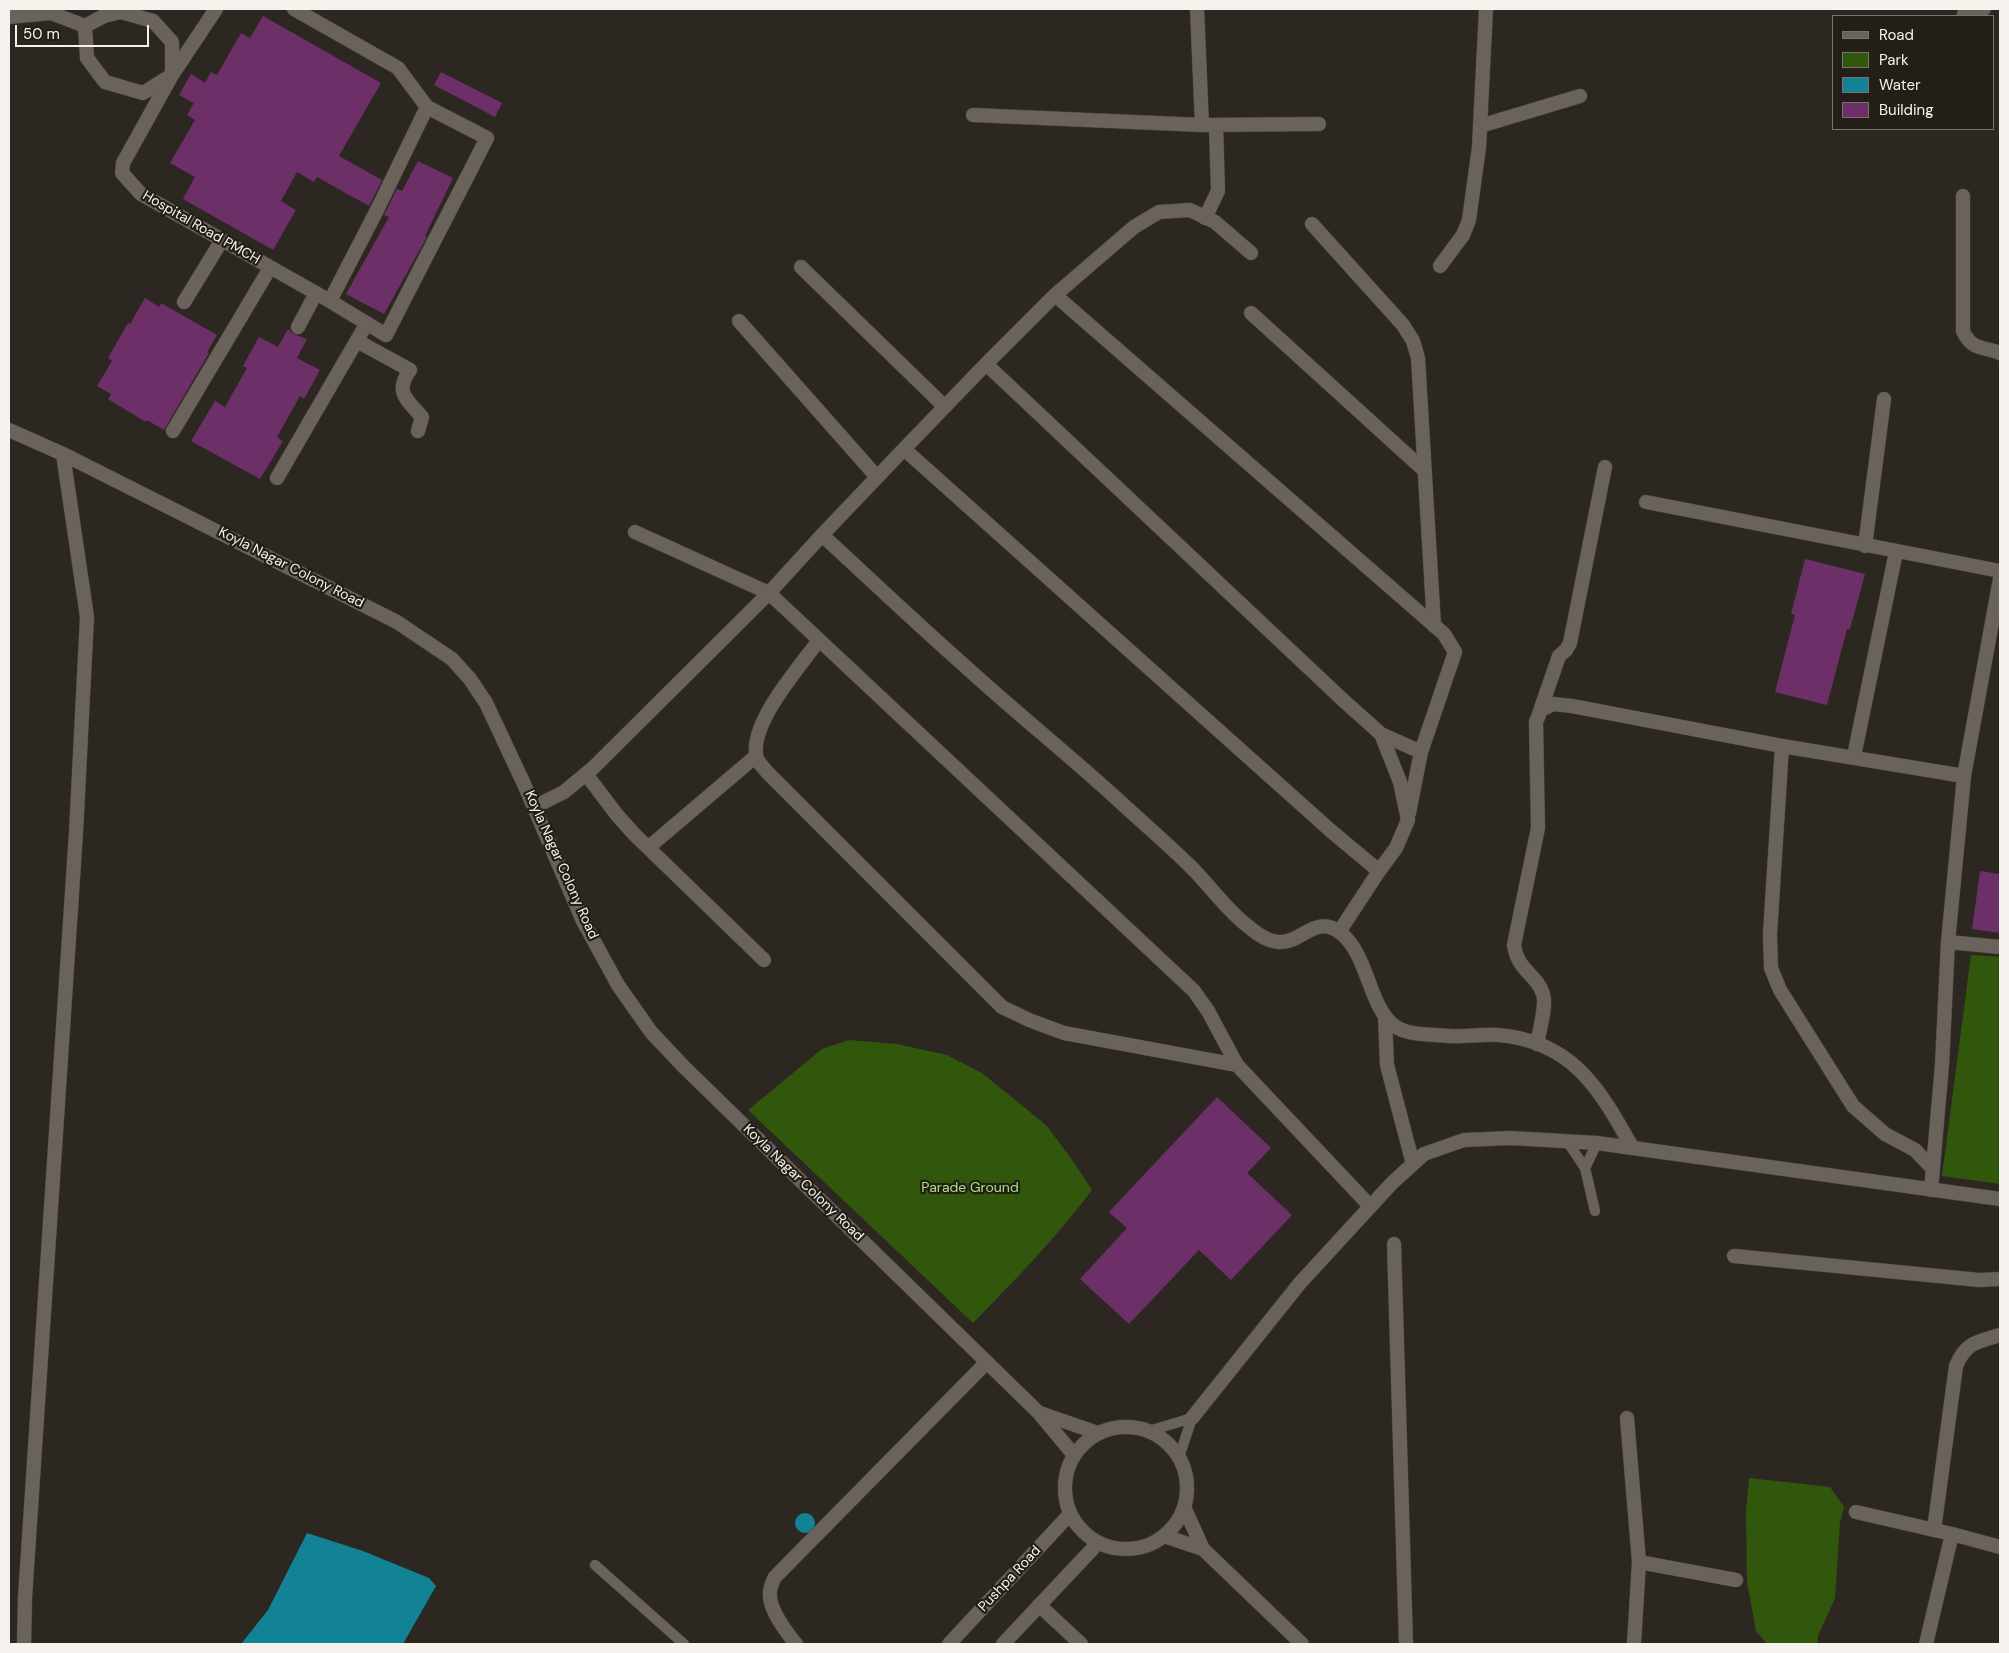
<!DOCTYPE html>
<html>
<head>
<meta charset="utf-8">
<style>
	body { margin:0 }
	#map { position:relative; width:2009px; height:1653px; overflow:hidden; background:#2d2721; font-family:"DM Sans",sans-serif }
	canvas { display:block }
	.frame { position:absolute; inset:0; border:10px solid #f6f3ee; pointer-events:none }
	.legend { position:absolute; left:1832px; top:15px; width:162px; height:115px; box-sizing:border-box; background:#231e17; border:1px solid #77736d; margin:0; padding:6px 9px; list-style:none; font-size:15px; color:#f6f3ee }
	.legend li { display:flex; align-items:center; gap:10px; height:25px }
	.legend b { width:25px; border:1px solid #77736d }
	.scale { position:absolute; left:15px; top:25px; width:134px; height:22px; box-sizing:border-box; border:2px solid #f6f3ee; border-top:0; padding-left:6px; font-size:15px; line-height:18px; white-space:nowrap; color:#f6f3ee; -webkit-text-stroke:4px #231e17; paint-order:stroke }
</style>
</head>
<body>
<div id="map">
<canvas width="2009" height="1653"></canvas>
<div class="frame"></div>
<ul class="legend">
<li><b style="height:6px;background:#69635b"></b>Road</li>
<li><b style="height:14px;background:#31570c"></b>Park</li>
<li><b style="height:14px;background:#118394"></b>Water</li>
<li><b style="height:14px;background:#6d2f68"></b>Building</li>
</ul>
<div class="scale">50 m</div>
</div>
<script>
const context = document.querySelector('canvas').getContext('2d');
context.lineJoin = 'round';
function fillPath(path, color) {
  context.fillStyle = color;
  context.fill(path, 'evenodd');
}
function trace(path, color, width, dash) {
  context.strokeStyle = color;
  context.lineWidth = width;
  context.lineCap = dash ? 'butt' : 'round';
  context.setLineDash(dash || []);
  context.stroke(path);
}
function drawText(font, color, halo, rows, align = 'center') {
  context.font = font + ' "DM Sans",sans-serif';
  context.lineWidth = 4.5;
  context.setLineDash([]);
  context.textBaseline = 'middle';
  context.strokeStyle = halo;
  context.fillStyle = color;
  for (const [text, x, y, turn = 0] of rows) {
    context.save();
    context.translate(x, y);
    context.rotate((+turn || 0) * Math.PI / 180);
    context.textAlign = isNaN(turn) ? turn : align;
    if (halo) context.strokeText(text, 0, 0);
    context.fillText(text, 0, 0);
    context.restore();
  }
}
fillPath(new Path2D(`
	M 1971,955 L 2000,957 L 2000,1184 L 1942,1176 Z
	M 849,1040 L 897,1044 L 947,1055 L 982,1073 L 1046,1125 L 1073,1161 L 1092,1190 C 1056,1238 1015,1280 973,1323 L 748,1110 L 822,1049 Z
	M 1749,1478 L 1830,1487 L 1844,1507 L 1840,1522 L 1835,1598 L 1818,1636 L 1818,1644 L 1767,1644 L 1756,1631 L 1747,1582 L 1746,1512 Z`), '#31570c');
fillPath(new Path2D(`
	M795 1523a10 10 0 1 1 20 0a10 10 0 1 1-20 0Z
	M 307,1533 L 363,1551 L 429,1578 L 436,1586 L 403,1644 L 241,1644 L 268,1610 Z`), '#118394');
fillPath(new Path2D(`
	M 263,16 L 381,83 L 339,156 L 382,180 L 369,206 L 317,177 L 314,182 L 297,172 L 281,201 L 296,210 L 273,250 L 183,199 L 195,177 L 170,163 L 195,120 L 187,115 L 194,103 L 179,95 L 191,74 L 205,83 L 211,72 L 217,75 L 241,33 L 250,38 Z
	M 441,72 L 502,103 L 495,117 L 434,85 Z
	M 418,161 L 453,178 L 425,236 L 427,237 L 384,314 L 346,294 L 389,217 L 384,215 L 397,189 L 402,191 Z
	M 145,298 L 159,307 L 161,303 L 217,335 L 207,352 L 209,353 L 164,430 L 147,420 L 146,422 L 108,399 L 111,394 L 97,386 L 112,361 L 108,358 L 128,323 L 130,324 Z
	M 288,329 L 294,334 L 307,339 L 297,358 L 320,370 L 304,399 L 300,396 L 277,437 L 283,441 L 260,479 L 191,441 L 215,401 L 225,407 L 247,368 L 243,366 L 259,337 L 278,347 Z
	M 1805,559 L 1865,574 L 1850,629 L 1847,629 L 1827,705 L 1775,692 L 1795,615 L 1791,614 Z
	M 1980,871 L 2000,874 L 2000,933 L 1972,929 Z
	M 1217,1097 L 1271,1148 L 1247,1173 L 1292,1215 L 1231,1280 L 1199,1250 L 1129,1324 L 1080,1279 L 1127,1228 L 1109,1212 Z`), '#6d2f68');
const service = new Path2D(`
	M 1567,1141 L 1585,1168 L 1595,1211
	M 1585,1168 L 1597,1143
	M 1149,1431 L 1192,1418
	M 1179,1457 L 1192,1418
	M 595,1565 L 684,1644`);
const minor = new Path2D(`
	M 216,9 L 172,75 L 123,163 L 122,173 L 141,194 L 330,301 L 377,210 L 427,107 L 398,68 L 294,9
	M 1197,9 L 1202,125
	M 1964,14 L 1984,9
	M 9,17 L 51,13 L 85,26 L 87,58 L 105,82 L 143,93 L 172,75
	M 85,26 L 104,16 L 121,12 L 153,21 L 172,42 L 172,75
	M 973,115 L 1202,125 L 1319,124
	M 1480,126 L 1580,96
	M 1963,196 L 1963,331 C 1972,351 1983,346 2000,353
	M 1205,218 L 1218,191 L 1216,125
	M 1312,224 L 1403,325 L 1413,341 L 1418,358 L 1434,626
	M 1440,266 L 1463,235 L 1469,220 L 1479,147 L 1486,9
	M 801,267 L 944,406
	M 1055,295 L 1444,634 L 1455,652 L 1421,752 L 1409,813
	M 330,301 L 386,335 L 487,138 L 427,107
	M 184,302 L 222,240
	M 1251,313 L 1425,471
	M 739,321 L 877,477
	M 298,327 L 316,293
	M 357,341 L 410,370 C 394,392 407,400 422,417 L 418,431
	M 986,364 L 1055,295 L 1134,227 L 1159,212 L 1190,210 L 1215,222 L 1251,253
	M 9,430 L 63,454 L 397,622 L 452,659 L 470,679 L 486,703 L 524,784 L 583,921 L 618,985 L 651,1032 L 683,1066 L 1039,1413 L 1074,1455
	M 173,431 L 270,268
	M 277,478 L 367,323
	M 1646,502 L 2000,571
	M 635,532 L 769,593 L 1194,991 L 1208,1011 L 1237,1065 L 1370,1206
	M 822,535 L 904,449
	M 1865,546 L 1884,399
	M 819,640 C 799,668 752,720 756,754 C 756,761 764,768 768,773 L 1002,1007 L 1029,1020 L 1064,1033 L 1237,1065
	M 1539,714 L 1559,656 L 1566,650 L 1570,643 L 1605,467
	M 1381,734 L 1421,752
	M 1782,746 L 1770,934 L 1771,968 L 1780,990 L 1853,1106 L 1885,1134 L 1915,1150 L 1932,1168
	M 1854,756 L 1896,552
	M 586,774 L 617,815 L 634,834 L 764,960
	M 534,807 L 564,792 L 593,768 L 769,593 L 822,535 C 870,579 917,624 966,667 C 1015,712 1068,754 1117,799 C 1142,822 1169,845 1193,869 C 1211,887 1228,912 1249,927 C 1257,934 1267,941 1278,942 C 1302,944 1316,912 1342,934 C 1369,957 1369,1009 1396,1027 C 1410,1036 1433,1034 1449,1036 C 1465,1037 1482,1034 1498,1035 C 1572,1041 1599,1088 1632,1147
	M 649,847 L 756,756
	M 1339,932 L 1379,871 L 1331,831 L 904,449 L 986,364 L 1344,701 L 1381,734 L 1400,782 L 1408,820 L 1396,848 L 1379,871
	M 1948,942 L 2000,947
	M 1385,1016 L 1387,1065 L 1413,1164
	M 1537,1044 C 1539,1031 1547,1006 1543,994 C 1537,974 1518,972 1514,945 L 1538,828 L 1536,722 L 1541,710 L 1553,704 L 1572,706 L 1782,746 L 1964,776
	M 1931,1190 L 1942,1065 L 1948,942 L 1964,776 L 2000,579
	M 1394,1244 L 1406,1644
	M 1734,1256 L 1979,1280 L 2000,1279
	M 1040,1413 L 1098,1433
	M 1192,1418 L 1300,1283 L 1392,1183 L 1424,1154 L 1464,1140 L 1511,1138 L 1597,1143 L 2000,1199
	M 1627,1418 L 1639,1562 L 1634,1644
	M1065 1488a61 61 0 1 1 122 0a61 61 0 1 1-122 0Z
	M 1184,1507 L 1203,1549
	M 1856,1512 L 1952,1534 L 2000,1547
	M 1934,1530 L 1956,1366 C 1966,1342 1977,1342 2000,1335
	M 1164,1536 L 1203,1549 L 1302,1644
	M 1639,1562 L 1736,1580
	M 1039,1605 L 1081,1644
	M 24,1644 L 25,1598 L 76,833 L 87,617 L 63,454
	M 796,1644 C 786,1632 768,1608 770,1592 C 770,1587 773,1581 775,1577 L 987,1362
	M 949,1644 L 1070,1514
	M 1003,1644 L 1098,1543
	M 1926,1644 L 1952,1534`);
trace(service, '#46423c', 11);
trace(minor, '#46423c', 15);
trace(service, '#69635b', 10);
trace(minor, '#69635b', 14);
drawText('14px', '#f6f3ee', '#231e17', [
	["Hospital Road PMCH",201,228,30],
	["Koyla Nagar Colony Road",291,568,27],
	["Koyla Nagar Colony Road",561,865,66],
	["Koyla Nagar Colony Road",803,1183,44],
	["Pushpa Road",1010,1579,-47]
]);
drawText('14px', '#a8e47c', '#231e17', [
	["Parade Ground",970,1188]
]);
</script>
</body>
</html>
